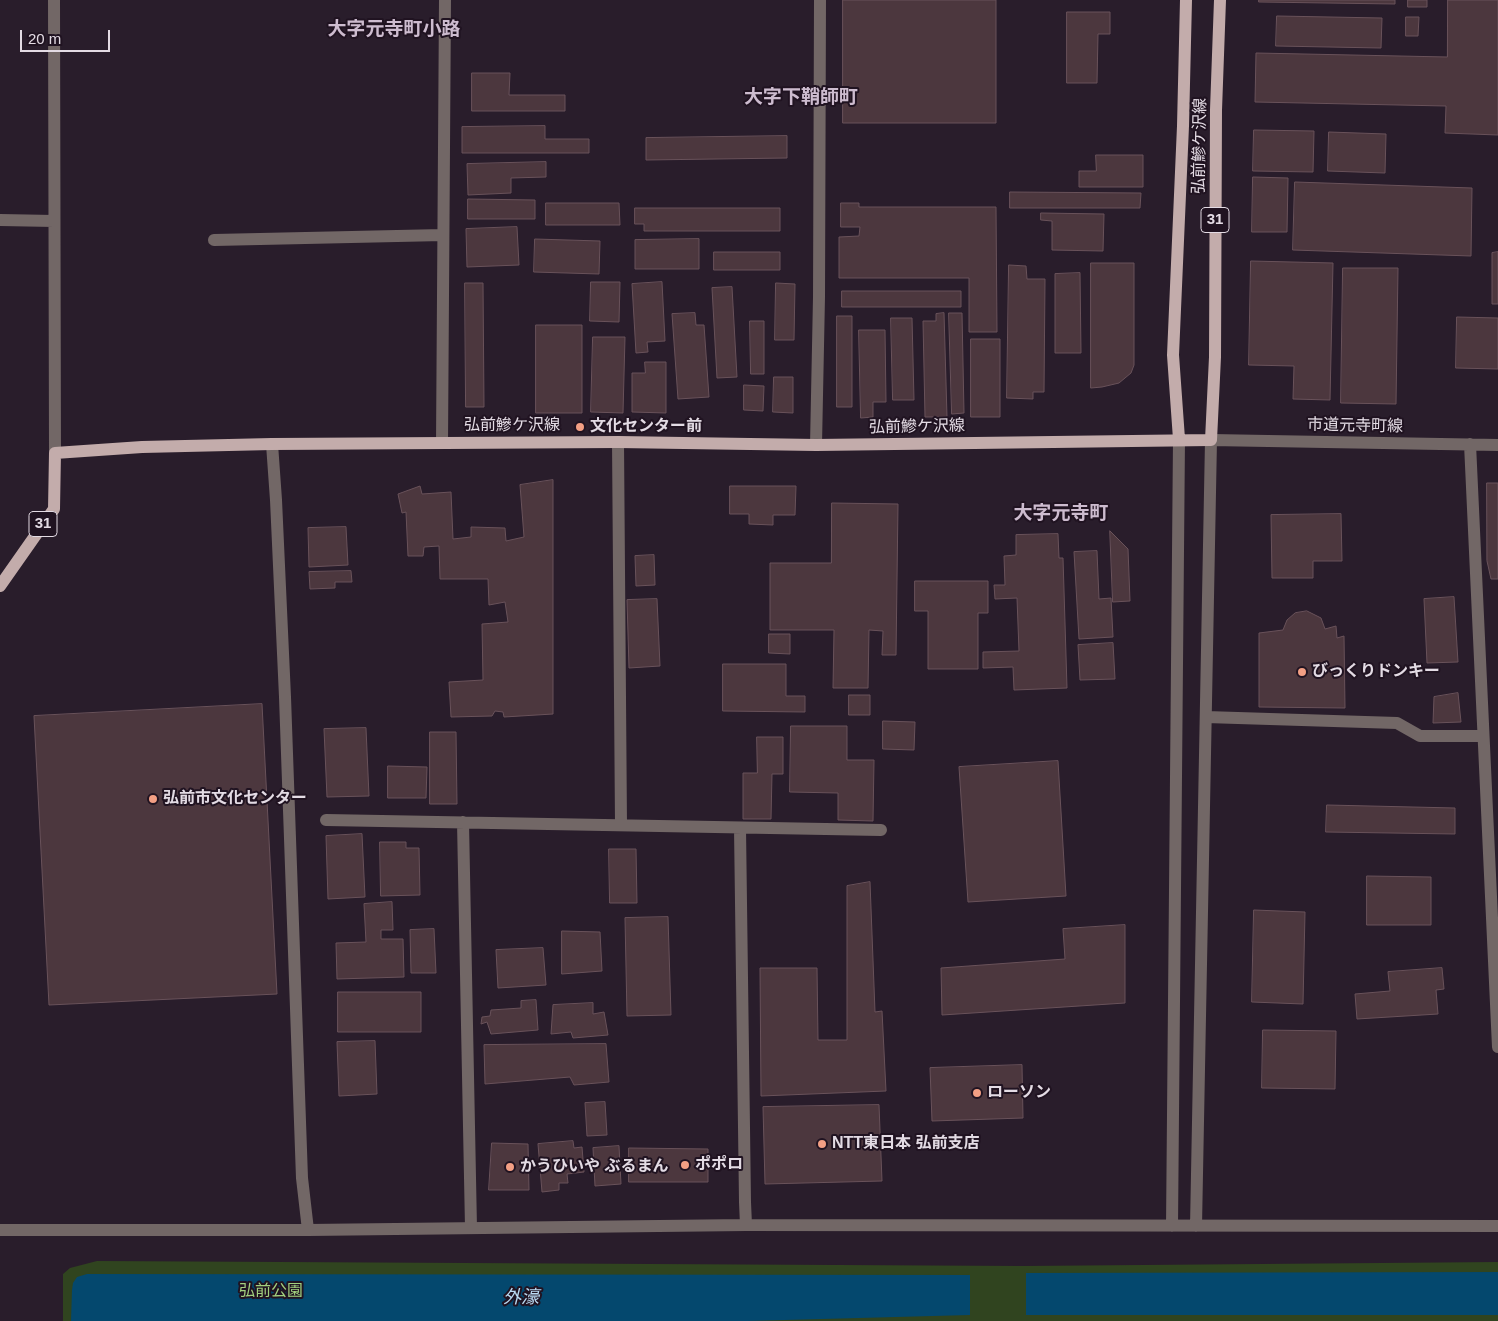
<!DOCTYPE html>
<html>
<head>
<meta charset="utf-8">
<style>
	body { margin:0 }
	#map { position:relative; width:1498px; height:1321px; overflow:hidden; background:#291d2b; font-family:Arial,sans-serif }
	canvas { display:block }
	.scale { position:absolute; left:20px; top:30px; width:90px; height:22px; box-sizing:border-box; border:2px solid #e3dbe4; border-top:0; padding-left:6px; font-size:15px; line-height:18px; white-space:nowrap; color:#e3dbe4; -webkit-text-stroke:4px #201321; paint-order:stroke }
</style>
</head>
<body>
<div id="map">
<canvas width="1498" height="1321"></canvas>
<div class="scale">20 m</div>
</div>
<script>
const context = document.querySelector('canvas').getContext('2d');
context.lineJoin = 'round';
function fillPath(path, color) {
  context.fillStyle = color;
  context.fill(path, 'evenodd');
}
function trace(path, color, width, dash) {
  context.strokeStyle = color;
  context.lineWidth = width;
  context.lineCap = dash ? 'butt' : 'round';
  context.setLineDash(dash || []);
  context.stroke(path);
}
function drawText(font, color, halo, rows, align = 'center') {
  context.font = font + ' Arial,"Noto Sans JP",sans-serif';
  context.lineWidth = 4;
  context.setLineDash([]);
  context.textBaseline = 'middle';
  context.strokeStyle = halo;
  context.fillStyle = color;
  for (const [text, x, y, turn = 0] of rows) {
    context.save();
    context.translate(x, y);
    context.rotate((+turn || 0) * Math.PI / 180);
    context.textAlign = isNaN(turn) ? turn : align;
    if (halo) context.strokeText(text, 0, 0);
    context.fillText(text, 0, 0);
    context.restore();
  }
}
fillPath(new Path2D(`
	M 97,1261 L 1023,1266 L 1498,1262 L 1498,1321 L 63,1321 L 63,1274 L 70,1268 Z`), '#30441f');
fillPath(new Path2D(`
	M 1498,1272 L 1498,1315 L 1026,1315 L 1026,1273 Z
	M 87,1274 L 970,1275 L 970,1315 L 748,1321 L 71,1321 L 72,1290 L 73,1283 L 77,1277 Z`), '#04486e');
const building = new Path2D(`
	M 843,0 L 996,0 L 996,123 L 843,123 Z
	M 1259,0 L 1395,0 L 1395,4 L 1259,2 Z
	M 1408,0 L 1427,0 L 1427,7 L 1408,7 Z
	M 1448,0 L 1498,0 L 1498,135 L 1445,133 L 1446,106 L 1255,102 L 1256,53 L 1447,57 Z
	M 1067,12 L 1110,12 L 1110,34 L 1098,34 L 1097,83 L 1067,83 Z
	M 1277,16 L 1382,18 L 1381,48 L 1276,46 Z
	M 1406,17 L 1419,17 L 1418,36 L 1406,36 Z
	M 472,73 L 510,73 L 509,95 L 565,95 L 565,111 L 472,111 Z
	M 545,126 L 545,139 L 589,139 L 589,153 L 462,153 L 462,127 Z
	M 1254,130 L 1314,131 L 1313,172 L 1253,171 Z
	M 1329,132 L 1386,134 L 1385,173 L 1328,171 Z
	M 787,136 L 787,158 L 646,160 L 646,138 Z
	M 1096,155 L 1143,155 L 1143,187 L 1079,187 L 1079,171 L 1096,171 Z
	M 546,162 L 546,177 L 511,178 L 511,193 L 468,195 L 467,164 Z
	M 1253,177 L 1288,178 L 1287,232 L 1252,232 Z
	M 1295,182 L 1472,188 L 1471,256 L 1293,250 Z
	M 1010,192 L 1141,193 L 1140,208 L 1010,208 Z
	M 468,199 L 535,200 L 535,219 L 468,219 Z
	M 546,203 L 619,203 L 620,225 L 546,225 Z
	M 841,203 L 859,203 L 859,207 L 996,207 L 997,332 L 969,332 L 969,278 L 839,278 L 839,237 L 859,236 L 860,227 L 841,227 Z
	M 635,208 L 780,208 L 780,231 L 644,231 L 644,224 L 635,224 Z
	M 1041,213 L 1104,214 L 1103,251 L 1052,250 L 1052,221 L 1041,220 Z
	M 517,227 L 519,265 L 467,267 L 466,229 Z
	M 535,239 L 600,241 L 599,274 L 534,272 Z
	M 699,239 L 699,269 L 635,269 L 635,240 Z
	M 714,252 L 780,252 L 780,270 L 714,270 Z
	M 1498,252 L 1498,304 L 1492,304 L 1492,253 Z
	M 1251,261 L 1333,263 L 1330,400 L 1293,399 L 1294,366 L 1249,365 Z
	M 1091,263 L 1134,263 L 1134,365 L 1131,373 L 1119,383 L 1102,387 L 1091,388 Z
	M 1009,265 L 1026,266 L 1027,279 L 1045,279 L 1044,392 L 1033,392 L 1033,399 L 1007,398 Z
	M 1343,268 L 1398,268 L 1396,404 L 1341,403 Z
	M 1080,273 L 1081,353 L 1055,353 L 1055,274 Z
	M 591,282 L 620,282 L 619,322 L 590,321 Z
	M 662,282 L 665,341 L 647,342 L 648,352 L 636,353 L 632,284 Z
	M 465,283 L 483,283 L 484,407 L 466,407 Z
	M 776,283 L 795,284 L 794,340 L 775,340 Z
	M 732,287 L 737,377 L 717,378 L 712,288 Z
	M 842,291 L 961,291 L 961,307 L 842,307 Z
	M 695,313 L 696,325 L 704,325 L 709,397 L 678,399 L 672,314 Z
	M 944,313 L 947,417 L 925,417 L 923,321 L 936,321 L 936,314 Z
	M 949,313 L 962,313 L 964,413 L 952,414 Z
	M 837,316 L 852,316 L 852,407 L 837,407 Z
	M 1457,317 L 1498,318 L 1498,369 L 1456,368 Z
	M 891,318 L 912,318 L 914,400 L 893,400 Z
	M 750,321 L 764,321 L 764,374 L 751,374 Z
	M 536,325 L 582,325 L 582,413 L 536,413 Z
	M 859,330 L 885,330 L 886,402 L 873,402 L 873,417 L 861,418 Z
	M 593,337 L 625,337 L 623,413 L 591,412 Z
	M 971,339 L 1000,339 L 1000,417 L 971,417 Z
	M 645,362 L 666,362 L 666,413 L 632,412 L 632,373 L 645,373 Z
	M 774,377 L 793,377 L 793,413 L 773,412 Z
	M 744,385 L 764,386 L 763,411 L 744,410 Z
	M 553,480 L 553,714 L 504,717 L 503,712 L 495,711 L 492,716 L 451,717 L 449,682 L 483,680 L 482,624 L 508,622 L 505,602 L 489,605 L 488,579 L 440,579 L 439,546 L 424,547 L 423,556 L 408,556 L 406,512 L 402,513 L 398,494 L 420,486 L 422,494 L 451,492 L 453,539 L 471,537 L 471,527 L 505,528 L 506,541 L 524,537 L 520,485 Z
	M 1487,483 L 1498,483 L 1498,579 L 1491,579 L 1487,561 Z
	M 730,486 L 796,486 L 795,515 L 773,515 L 773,525 L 749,524 L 749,514 L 730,514 Z
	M 832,503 L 898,504 L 896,655 L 882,655 L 883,631 L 869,630 L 868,688 L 833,688 L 834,630 L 770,630 L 770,563 L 831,563 Z
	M 1341,514 L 1342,561 L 1313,561 L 1313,578 L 1272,578 L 1271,515 Z
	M 346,527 L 348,565 L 309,567 L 308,528 Z
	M 1110,531 L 1128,549 L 1130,601 L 1113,602 Z
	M 1058,534 L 1059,558 L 1063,558 L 1067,688 L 1014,690 L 1013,667 L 983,668 L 983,652 L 1019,651 L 1017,598 L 995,599 L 994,585 L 1005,585 L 1004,556 L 1016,555 L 1016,535 Z
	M 1097,551 L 1099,599 L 1111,598 L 1113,637 L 1079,639 L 1074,552 Z
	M 654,555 L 655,585 L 636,586 L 635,556 Z
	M 351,571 L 352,582 L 335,582 L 335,588 L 310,589 L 309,572 Z
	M 915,581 L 988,581 L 988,613 L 978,613 L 978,669 L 928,669 L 928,611 L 915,611 Z
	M 1454,597 L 1458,662 L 1427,663 L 1424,599 Z
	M 657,599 L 660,666 L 629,668 L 627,600 Z
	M 1307,611 L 1321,618 L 1325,629 L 1336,626 L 1337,638 L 1344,636 L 1345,708 L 1259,707 L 1259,633 L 1283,630 L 1287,620 L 1295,613 Z
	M 769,634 L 790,634 L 790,654 L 769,653 Z
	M 1113,643 L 1115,679 L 1080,680 L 1078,645 Z
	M 723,664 L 786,664 L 786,696 L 805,696 L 805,712 L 723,711 Z
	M 1458,693 L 1461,722 L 1433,723 L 1434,697 Z
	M 849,695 L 870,695 L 870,715 L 849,715 Z
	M 262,704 L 277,994 L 49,1005 L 34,716 Z
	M 883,721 L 915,722 L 914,750 L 883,749 Z
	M 791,726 L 847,726 L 847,760 L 874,760 L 873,821 L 838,820 L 838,793 L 790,792 Z
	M 366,728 L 369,796 L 327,797 L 324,729 Z
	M 430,732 L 456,732 L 457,804 L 430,804 Z
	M 757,737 L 783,737 L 783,774 L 772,774 L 771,819 L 743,819 L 743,773 L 757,773 Z
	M 1058,761 L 1066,896 L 968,902 L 959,767 Z
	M 388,766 L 427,767 L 426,798 L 388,798 Z
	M 1327,805 L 1455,808 L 1455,834 L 1326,832 Z
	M 362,834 L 365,897 L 328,899 L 326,836 Z
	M 380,842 L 406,842 L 406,848 L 419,848 L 420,895 L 381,896 Z
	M 609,849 L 636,849 L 637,903 L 610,903 Z
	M 1367,876 L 1431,877 L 1431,925 L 1367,925 Z
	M 870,882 L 875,1012 L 882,1011 L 886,1091 L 761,1096 L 760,968 L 817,968 L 818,1040 L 847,1040 L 847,886 Z
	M 392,902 L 393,930 L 381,930 L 381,939 L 403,939 L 404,977 L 337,979 L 336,943 L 366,942 L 364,904 Z
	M 1254,910 L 1305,912 L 1303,1004 L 1252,1002 Z
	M 668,917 L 671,1015 L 627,1016 L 625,918 Z
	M 1125,925 L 1125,1003 L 942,1015 L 941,968 L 1065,959 L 1063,929 Z
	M 434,929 L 436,973 L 411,973 L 410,930 Z
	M 562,931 L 600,932 L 602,971 L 562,974 Z
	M 543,948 L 546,985 L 498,988 L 496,950 Z
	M 1442,968 L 1444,989 L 1436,990 L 1438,1014 L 1357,1019 L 1355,994 L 1390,991 L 1388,972 Z
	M 338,992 L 421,992 L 421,1032 L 338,1032 Z
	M 536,1000 L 538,1030 L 491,1034 L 487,1022 L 481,1024 L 482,1017 L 490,1016 L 491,1010 L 521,1008 L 521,1001 Z
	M 593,1003 L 593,1014 L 604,1012 L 608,1035 L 573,1038 L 571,1032 L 551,1034 L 553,1005 Z
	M 1263,1030 L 1336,1031 L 1335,1089 L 1262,1088 Z
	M 375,1041 L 377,1094 L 339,1096 L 337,1042 Z
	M 606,1044 L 609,1082 L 574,1085 L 570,1077 L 485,1084 L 484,1045 Z
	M 1022,1065 L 1023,1118 L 932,1121 L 930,1068 Z
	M 605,1102 L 607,1135 L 587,1136 L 585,1103 Z
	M 879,1105 L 882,1181 L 765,1184 L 763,1107 Z
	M 573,1141 L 574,1148 L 582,1147 L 584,1172 L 567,1174 L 568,1183 L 559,1183 L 559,1190 L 542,1192 L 538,1144 Z
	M 492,1143 L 528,1144 L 529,1190 L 489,1190 Z
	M 619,1146 L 621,1184 L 595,1186 L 593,1148 Z
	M 629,1148 L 708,1149 L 708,1182 L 629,1182 Z`);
fillPath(building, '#4c373e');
trace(building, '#69525a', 1);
trace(new Path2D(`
	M 54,0 L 55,453
	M 0,220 L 54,221
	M 214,240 L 443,235
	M 618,442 L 621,825
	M 442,443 L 445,0
	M 272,444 L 276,500 L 285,697 L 302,1178 L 308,1230
	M 1470,444 L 1498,1047
	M 816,445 L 819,297 L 820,0
	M 1206,717 L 1397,723 L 1420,736 L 1483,736
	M 326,820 L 881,830
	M 463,822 L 471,1228
	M 740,828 L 745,1202 L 746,1225
	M 1172,1226 L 1179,439
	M 1196,1226 L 1211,440 L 1498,445
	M 0,1230 L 308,1230 L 746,1225 L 1498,1226`), '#726766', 12);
trace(new Path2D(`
	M 1179,439 L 1173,355 L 1183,126 L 1186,0
	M 0,586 L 54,509 L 55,453 L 142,447 L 272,444 L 618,442 L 816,445 L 1211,440 L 1215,357 L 1216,110 L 1220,0`), '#c3acab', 12);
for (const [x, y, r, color] of [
	[580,427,5,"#f39f84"],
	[1302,672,5,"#f39f84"],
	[153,799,5,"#f39f84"],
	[977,1093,5,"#f39f84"],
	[822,1144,5,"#f39f84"],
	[685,1165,5,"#f39f84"],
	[510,1167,5,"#f39f84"]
]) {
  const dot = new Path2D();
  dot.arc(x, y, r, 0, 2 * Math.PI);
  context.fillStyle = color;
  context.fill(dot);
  trace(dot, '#201321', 2);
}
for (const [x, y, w] of [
	[1215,220,28],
	[43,524,28]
]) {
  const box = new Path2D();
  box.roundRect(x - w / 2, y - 12.5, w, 25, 4);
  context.fillStyle = '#201321';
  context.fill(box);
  trace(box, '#e3dbe4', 1);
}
drawText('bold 15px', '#e3dbe4', null, [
	["31",1215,220],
	["31",43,524]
]);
drawText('16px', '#e3dbe4', '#201321', [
	["弘前鰺ケ沢線",1200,146,-89],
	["弘前鰺ケ沢線",512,426],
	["市道元寺町線",1355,426,1],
	["弘前鰺ケ沢線",917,427,-1]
]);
drawText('bold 16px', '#e3dbe4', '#201321', [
	["文化センター前",590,427],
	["びっくりドンキー",1312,672],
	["弘前市文化センター",163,799],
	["ローソン",987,1093],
	["NTT東日本 弘前支店",832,1144],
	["ポポロ",695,1165],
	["かうひいや ぶるまん",520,1167]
], 'left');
drawText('16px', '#a2d07f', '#201321', [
	["弘前公園",271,1292]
]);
drawText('italic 18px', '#bbdbf3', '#201321', [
	["外濠",521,1298]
]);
drawText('bold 19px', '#cdbccf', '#201321', [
	["大字元寺町小路",394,30],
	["大字下鞘師町",801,98],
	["大字元寺町",1061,514]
]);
</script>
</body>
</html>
